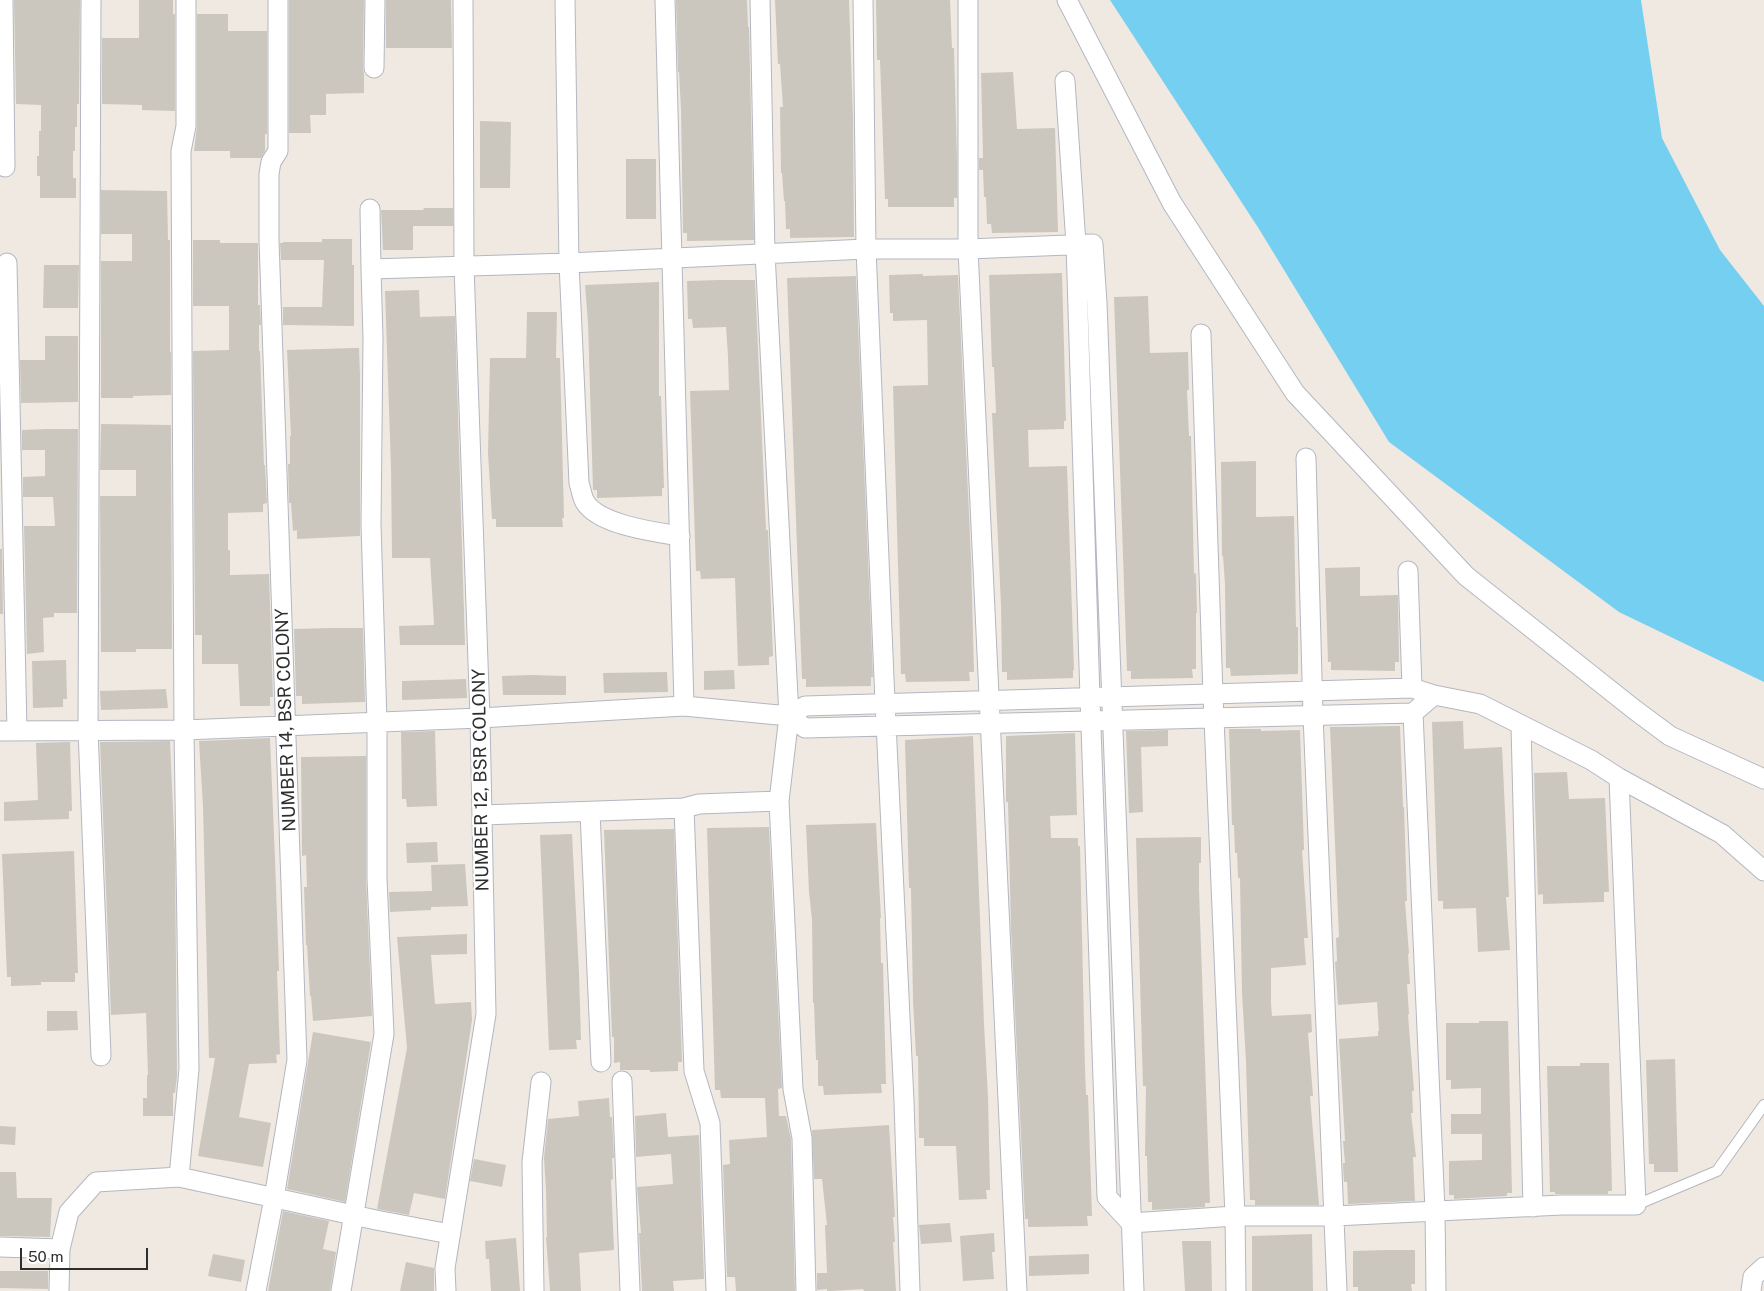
<!DOCTYPE html>
<html>
<head>
<meta charset="utf-8">
<style>
	body { margin:0 }
	#map { position:relative; width:1764px; height:1291px; overflow:hidden; background:#efe9e1; font-family:"Public Sans",sans-serif }
	canvas { display:block }
	.scale { position:absolute; left:20px; top:1248px; width:128px; height:22px; box-sizing:border-box; border:2px solid #2e2e2e; border-top:0; padding-left:6px; font-size:15px; line-height:18px; white-space:nowrap; color:#2e2e2e; -webkit-text-stroke:4px #fff; paint-order:stroke }
</style>
</head>
<body>
<div id="map">
<canvas width="1764" height="1291"></canvas>
<div class="scale">50 m</div>
</div>
<script>
const context = document.querySelector('canvas').getContext('2d');
context.lineJoin = 'round';
function fillPath(path, color) {
  context.fillStyle = color;
  context.fill(path, 'evenodd');
}
function trace(path, color, width, dash) {
  context.strokeStyle = color;
  context.lineWidth = width;
  context.lineCap = dash ? 'butt' : 'round';
  context.setLineDash(dash || []);
  context.stroke(path);
}
function drawText(font, color, halo, rows, align = 'center') {
  context.font = font + ' "Public Sans",sans-serif';
  context.lineWidth = 4;
  context.setLineDash([]);
  context.textBaseline = 'middle';
  context.strokeStyle = halo;
  context.fillStyle = color;
  for (const [text, x, y, turn = 0] of rows) {
    context.save();
    context.translate(x, y);
    context.rotate((+turn || 0) * Math.PI / 180);
    context.textAlign = isNaN(turn) ? turn : align;
    if (halo) context.strokeText(text, 0, 0);
    context.fillText(text, 0, 0);
    context.restore();
  }
}
fillPath(new Path2D(`
	M 1110,0 L 1641,0 L 1662,138 L 1720,250 L 1764,306 L 1764,682 L 1619,612 L 1389,442 L 1259,229 Z`), '#75cff0');
fillPath(new Path2D(`
	M 14,0 L 80,0 L 79,104 L 77,104 L 77,127 L 75,127 L 75,151 L 73,151 L 73,178 L 76,178 L 76,198 L 40,198 L 40,176 L 37,176 L 37,156 L 39,156 L 39,131 L 41,131 L 41,105 L 16,104 Z
	M 139,0 L 173,0 L 173,14 L 175,14 L 175,111 L 142,110 L 142,105 L 102,104 L 102,38 L 139,38 Z
	M 289,0 L 364,0 L 363,68 L 364,74 L 364,93 L 326,94 L 326,115 L 310,115 L 311,133 L 289,133 Z
	M 386,0 L 451,0 L 452,48 L 386,48 Z
	M 676,0 L 747,0 L 748,27 L 749,27 L 754,240 L 687,241 L 687,233 L 683,233 L 681,110 L 679,72 L 678,72 Z
	M 775,0 L 849,0 L 853,118 L 854,237 L 790,238 L 790,229 L 786,229 L 785,201 L 784,201 L 782,173 L 781,173 L 780,107 L 783,107 L 780,64 L 778,64 Z
	M 876,0 L 950,0 L 952,48 L 954,48 L 957,159 L 957,198 L 954,198 L 954,207 L 888,207 L 888,199 L 885,199 L 880,60 L 877,60 Z
	M 197,14 L 228,14 L 228,31 L 267,31 L 267,134 L 265,134 L 265,151 L 261,158 L 230,158 L 230,151 L 194,151 L 197,126 Z
	M 1013,72 L 1017,129 L 1055,128 L 1058,232 L 992,233 L 991,224 L 987,224 L 986,197 L 984,197 L 983,170 L 979,170 L 979,158 L 983,158 L 981,73 Z
	M 480,121 L 511,122 L 510,188 L 480,188 Z
	M 626,159 L 656,159 L 656,219 L 626,219 Z
	M 101,190 L 167,191 L 168,240 L 170,240 L 170,352 L 171,352 L 171,395 L 133,396 L 133,398 L 101,398 L 101,261 L 132,261 L 132,234 L 101,234 Z
	M 424,208 L 453,208 L 453,226 L 413,226 L 413,250 L 383,250 L 381,210 L 423,210 Z
	M 322,239 L 352,239 L 352,265 L 354,265 L 354,326 L 283,325 L 283,307 L 322,307 L 324,260 L 281,260 L 280,243 L 283,243 L 283,242 L 322,242 Z
	M 193,240 L 220,240 L 220,243 L 258,243 L 258,305 L 260,305 L 261,325 L 259,325 L 259,351 L 260,351 L 264,465 L 265,465 L 267,503 L 263,504 L 263,512 L 228,513 L 228,550 L 230,550 L 230,575 L 269,574 L 273,697 L 270,697 L 270,706 L 240,706 L 238,664 L 202,664 L 202,635 L 195,635 L 193,351 L 229,350 L 229,306 L 193,306 Z
	M 44,265 L 79,265 L 78,308 L 43,308 Z
	M 1062,273 L 1066,421 L 1064,421 L 1064,429 L 1028,430 L 1029,467 L 1067,466 L 1074,670 L 1073,670 L 1073,678 L 1007,680 L 1007,672 L 1002,672 L 1001,605 L 992,413 L 996,413 L 994,367 L 992,367 L 989,275 Z
	M 923,274 L 923,276 L 958,275 L 971,558 L 974,672 L 969,672 L 970,681 L 906,682 L 905,674 L 901,674 L 893,386 L 928,385 L 927,320 L 893,321 L 893,313 L 890,313 L 889,275 Z
	M 856,276 L 873,677 L 871,677 L 871,686 L 806,687 L 806,679 L 802,679 L 801,654 L 787,278 Z
	M 719,280 L 755,280 L 766,530 L 768,530 L 773,656 L 769,657 L 769,665 L 738,666 L 735,578 L 701,579 L 700,571 L 696,571 L 690,391 L 729,390 L 728,356 L 726,327 L 693,328 L 692,319 L 688,319 L 687,281 Z
	M 659,282 L 659,396 L 661,396 L 664,488 L 662,488 L 662,496 L 597,498 L 597,490 L 593,490 L 588,323 L 585,285 Z
	M 419,290 L 420,317 L 455,316 L 465,645 L 400,645 L 399,626 L 434,625 L 432,591 L 430,558 L 392,558 L 391,468 L 385,291 Z
	M 1148,296 L 1150,353 L 1188,352 L 1189,390 L 1187,390 L 1189,436 L 1191,436 L 1194,574 L 1196,573 L 1197,613 L 1196,613 L 1196,669 L 1192,669 L 1193,678 L 1131,679 L 1131,671 L 1127,671 L 1114,297 Z
	M 527,312 L 557,312 L 556,358 L 560,358 L 564,518 L 562,518 L 563,527 L 496,527 L 496,519 L 492,519 L 488,453 L 490,358 L 526,358 Z
	M 45,336 L 78,336 L 78,402 L 21,403 L 20,360 L 45,360 Z
	M 354,348 L 359,348 L 360,374 L 360,536 L 297,539 L 297,530 L 293,531 L 291,503 L 289,503 L 288,464 L 290,464 L 290,436 L 291,436 L 287,350 Z
	M 101,424 L 171,425 L 172,649 L 136,649 L 136,652 L 101,652 L 100,496 L 136,496 L 136,470 L 100,470 Z
	M 47,429 L 78,429 L 77,613 L 54,613 L 54,617 L 43,618 L 44,652 L 27,654 L 24,526 L 55,526 L 53,497 L 23,497 L 23,477 L 45,476 L 45,450 L 22,450 L 22,430 Z
	M 1256,461 L 1256,517 L 1294,516 L 1296,627 L 1298,627 L 1298,674 L 1231,676 L 1230,668 L 1226,668 L 1225,584 L 1223,556 L 1222,556 L 1221,462 Z
	M 0,549 L 2,549 L 3,614 L 0,614 Z
	M 1360,567 L 1360,596 L 1398,595 L 1399,662 L 1395,662 L 1395,671 L 1331,670 L 1331,662 L 1328,662 L 1325,568 Z
	M 329,628 L 363,628 L 365,702 L 302,704 L 302,696 L 296,696 L 294,629 Z
	M 66,660 L 67,699 L 63,699 L 63,707 L 33,708 L 32,661 Z
	M 734,670 L 735,689 L 704,690 L 704,671 Z
	M 667,672 L 668,692 L 604,693 L 603,673 Z
	M 532,675 L 566,676 L 566,695 L 503,695 L 502,676 Z
	M 466,679 L 467,698 L 402,700 L 402,681 Z
	M 166,689 L 168,708 L 101,710 L 100,691 Z
	M 1463,721 L 1464,749 L 1502,747 L 1509,897 L 1506,897 L 1510,950 L 1478,952 L 1476,908 L 1443,909 L 1443,901 L 1438,901 L 1432,722 Z
	M 1400,726 L 1403,807 L 1404,807 L 1407,901 L 1405,901 L 1409,954 L 1408,954 L 1410,984 L 1407,984 L 1409,1014 L 1408,1015 L 1414,1091 L 1412,1091 L 1413,1113 L 1411,1113 L 1416,1157 L 1413,1157 L 1415,1201 L 1348,1204 L 1347,1182 L 1344,1182 L 1343,1166 L 1343,1163 L 1345,1163 L 1343,1141 L 1345,1141 L 1339,1039 L 1378,1036 L 1378,1031 L 1379,1031 L 1377,1002 L 1338,1005 L 1335,962 L 1337,961 L 1336,938 L 1339,937 L 1330,727 Z
	M 1229,729 L 1261,729 L 1261,731 L 1300,730 L 1304,850 L 1302,850 L 1308,938 L 1304,938 L 1306,965 L 1271,968 L 1271,1004 L 1272,1016 L 1311,1014 L 1312,1032 L 1308,1033 L 1313,1096 L 1310,1096 L 1319,1205 L 1255,1205 L 1255,1200 L 1250,1200 L 1246,1062 L 1242,993 L 1240,878 L 1238,878 L 1237,853 L 1235,853 L 1234,825 L 1232,825 Z
	M 1168,730 L 1168,746 L 1141,747 L 1143,812 L 1129,813 L 1126,731 Z
	M 435,731 L 437,806 L 407,807 L 406,799 L 402,799 L 401,732 Z
	M 1075,733 L 1077,815 L 1050,816 L 1051,838 L 1078,838 L 1078,846 L 1080,846 L 1085,1069 L 1086,1095 L 1088,1095 L 1092,1216 L 1087,1216 L 1088,1226 L 1028,1227 L 1028,1219 L 1025,1219 L 1011,929 L 1008,802 L 1006,802 L 1006,736 Z
	M 973,736 L 984,1024 L 988,1097 L 990,1190 L 986,1190 L 987,1199 L 959,1200 L 956,1146 L 924,1146 L 924,1138 L 919,1138 L 918,1056 L 916,1056 L 913,1000 L 911,888 L 909,888 L 905,740 Z
	M 270,738 L 275,859 L 279,971 L 277,971 L 280,1054 L 276,1055 L 277,1063 L 249,1064 L 239,1117 L 271,1123 L 263,1167 L 198,1156 L 215,1058 L 209,1058 L 203,806 L 199,741 Z
	M 170,741 L 175,853 L 177,1076 L 175,1093 L 173,1093 L 173,1116 L 143,1116 L 143,1098 L 147,1098 L 147,1075 L 148,1075 L 146,1013 L 111,1015 L 100,742 Z
	M 70,742 L 72,811 L 69,811 L 69,819 L 4,821 L 4,802 L 38,800 L 36,743 Z
	M 366,756 L 366,879 L 372,1016 L 313,1021 L 311,996 L 310,996 L 307,945 L 306,945 L 304,887 L 307,887 L 306,855 L 302,856 L 301,757 Z
	M 1567,772 L 1569,799 L 1605,798 L 1609,892 L 1604,892 L 1604,902 L 1543,904 L 1543,894 L 1538,895 L 1534,773 Z
	M 876,823 L 881,918 L 880,918 L 881,963 L 883,963 L 886,1084 L 881,1084 L 882,1093 L 824,1095 L 823,1086 L 818,1086 L 818,1060 L 816,1060 L 814,1003 L 813,1003 L 812,920 L 809,892 L 806,825 Z
	M 769,827 L 782,1088 L 778,1089 L 779,1116 L 786,1116 L 791,1139 L 795,1291 L 736,1291 L 735,1277 L 727,1277 L 723,1165 L 730,1164 L 729,1140 L 767,1137 L 765,1098 L 721,1098 L 720,1090 L 715,1090 L 707,828 Z
	M 674,829 L 682,1062 L 678,1062 L 678,1071 L 650,1072 L 650,1070 L 620,1070 L 620,1062 L 614,1063 L 614,1037 L 612,1037 L 604,830 Z
	M 572,834 L 579,973 L 581,1040 L 576,1040 L 577,1049 L 549,1050 L 540,835 Z
	M 1201,837 L 1201,863 L 1199,863 L 1199,890 L 1210,1203 L 1205,1203 L 1205,1207 L 1152,1210 L 1152,1202 L 1148,1202 L 1147,1156 L 1145,1156 L 1146,1086 L 1143,1086 L 1136,838 Z
	M 437,842 L 438,862 L 407,863 L 406,843 Z
	M 74,851 L 78,973 L 75,973 L 75,982 L 41,982 L 41,985 L 11,986 L 11,977 L 7,977 L 2,854 Z
	M 465,864 L 468,906 L 431,907 L 431,910 L 390,912 L 389,892 L 432,891 L 431,865 Z
	M 467,934 L 467,954 L 431,955 L 435,1004 L 471,1002 L 472,1020 L 445,1199 L 414,1193 L 409,1215 L 377,1209 L 407,1048 L 397,937 Z
	M 47,1011 L 77,1011 L 78,1030 L 47,1031 Z
	M 1479,1021 L 1508,1021 L 1512,1193 L 1507,1193 L 1507,1196 L 1454,1199 L 1454,1195 L 1449,1195 L 1449,1161 L 1482,1160 L 1482,1134 L 1451,1134 L 1451,1114 L 1481,1114 L 1481,1088 L 1451,1089 L 1451,1080 L 1446,1080 L 1446,1023 L 1479,1023 Z
	M 313,1032 L 371,1042 L 345,1202 L 287,1189 Z
	M 1675,1059 L 1678,1172 L 1654,1172 L 1654,1164 L 1649,1164 L 1646,1060 Z
	M 1580,1063 L 1609,1063 L 1612,1191 L 1608,1191 L 1608,1194 L 1555,1194 L 1555,1192 L 1550,1192 L 1547,1066 L 1580,1066 Z
	M 609,1098 L 610,1117 L 612,1117 L 614,1158 L 612,1158 L 613,1179 L 611,1180 L 614,1250 L 579,1253 L 581,1291 L 550,1291 L 546,1237 L 547,1237 L 546,1190 L 544,1158 L 548,1119 L 579,1116 L 578,1101 Z
	M 666,1113 L 668,1137 L 699,1135 L 704,1279 L 673,1281 L 674,1291 L 642,1291 L 639,1233 L 641,1233 L 637,1187 L 673,1184 L 671,1154 L 636,1157 L 635,1116 Z
	M 889,1125 L 895,1217 L 893,1217 L 895,1242 L 893,1242 L 896,1291 L 864,1291 L 863,1289 L 831,1291 L 827,1291 L 827,1289 L 817,1290 L 817,1273 L 827,1273 L 825,1225 L 827,1225 L 822,1179 L 814,1179 L 812,1130 Z
	M 0,1126 L 16,1127 L 15,1145 L 0,1144 Z
	M 474,1159 L 506,1165 L 502,1187 L 470,1181 Z
	M 0,1172 L 16,1172 L 17,1198 L 52,1198 L 50,1237 L 0,1236 Z
	M 283,1211 L 329,1221 L 323,1249 L 336,1252 L 330,1291 L 268,1291 Z
	M 950,1223 L 952,1242 L 921,1244 L 919,1225 Z
	M 994,1233 L 995,1252 L 992,1252 L 994,1279 L 963,1281 L 960,1236 Z
	M 1312,1234 L 1313,1291 L 1252,1291 L 1252,1236 Z
	M 516,1238 L 520,1291 L 491,1291 L 489,1259 L 486,1259 L 485,1241 Z
	M 1182,1241 L 1211,1241 L 1212,1291 L 1185,1291 Z
	M 1386,1250 L 1415,1250 L 1415,1284 L 1411,1284 L 1412,1291 L 1358,1291 L 1358,1287 L 1353,1287 L 1353,1251 Z
	M 213,1254 L 245,1260 L 241,1282 L 208,1276 Z
	M 1089,1254 L 1089,1274 L 1029,1276 L 1029,1256 Z
	M 406,1262 L 434,1268 L 434,1291 L 400,1291 Z
	M 0,1271 L 48,1271 L 48,1289 L 0,1288 Z`), '#cbc7bf');
const lane = new Path2D(`
	M 1636,1205 L 1717,1171 L 1764,1105`);
const street = new Path2D(`
	M 3,0 L 5,167
	M 91,0 L 88,730 L 101,1056
	M 186,0 L 186,126 L 181,151 L 184,730 L 189,1069 L 179,1177 L 376,1220 L 450,1234
	M 565,0 L 569,263 L 579,483 C 581,489 582,497 585,502 C 599,525 655,532 680,536
	M 665,0 L 684,706
	M 760,0 L 765,253 L 789,716 L 779,801 L 793,1089 L 802,1138 L 806,1291
	M 863,0 L 866,249 L 885,702 L 904,1101 L 910,1291
	M 968,0 L 968,249 L 1017,1291
	M 1067,0 L 1172,203 L 1295,393 L 1466,576 L 1635,710 L 1670,736 L 1764,779
	M 374,68 L 375,0
	M 1065,81 L 1076,244 L 1090,698 L 1107,1197 L 1131,1223
	M 370,209 L 371,269
	M 7,263 L 17,731
	M 1201,334 L 1213,695 L 1235,1216 L 1236,1291
	M 1306,458 L 1313,715 L 1337,1291
	M 1408,571 L 1412,688
	M 1413,713 L 1435,1210 L 1436,1291
	M 789,716 L 805,706 L 1412,688 L 1434,695 L 1480,704 L 1591,760 L 1619,778 L 1722,834 L 1764,871
	M 1521,726 L 1533,1207
	M 0,731 L 184,730 L 480,718 L 684,706 L 789,716 L 805,728 L 1413,713 L 1434,695
	M 684,808 L 694,1071 L 710,1123 L 716,1291
	M 590,812 L 601,1062
	M 482,815 L 684,808 L 699,804 L 779,801
	M 622,1081 L 630,1291
	M 1131,1223 L 1235,1216 L 1334,1216 L 1562,1205 L 1636,1205 L 1619,778
	M 0,1247 L 60,1249 L 69,1212 L 96,1182 L 179,1177
	M 59,1291 L 60,1249
	M 256,1291 L 274,1198 L 297,1060 L 269,240 L 269,174 L 271,162 L 278,151 L 278,0
	M 341,1291 L 384,1034 L 377,879 L 377,722 L 371,524 L 373,338 L 371,269 L 569,263 L 866,249 L 968,249 L 1093,244 L 1097,303 L 1134,1291
	M 446,1291 L 445,1268 L 486,1014 L 480,718 L 464,266 L 463,0
	M 534,1291 L 532,1162 L 541,1082
	M 1751,1291 L 1753,1277 L 1764,1267`);
trace(lane, '#b4b7c1', 12);
trace(street, '#b4b7c1', 21);
trace(lane, '#fff', 10);
trace(street, '#fff', 19);
drawText('18px', '#2e2e2e', '#fff', [
	["NUMBER 14, BSR COLONY",286,720,-92],
	["NUMBER 12, BSR COLONY",481,780,-91]
]);
</script>
</body>
</html>
